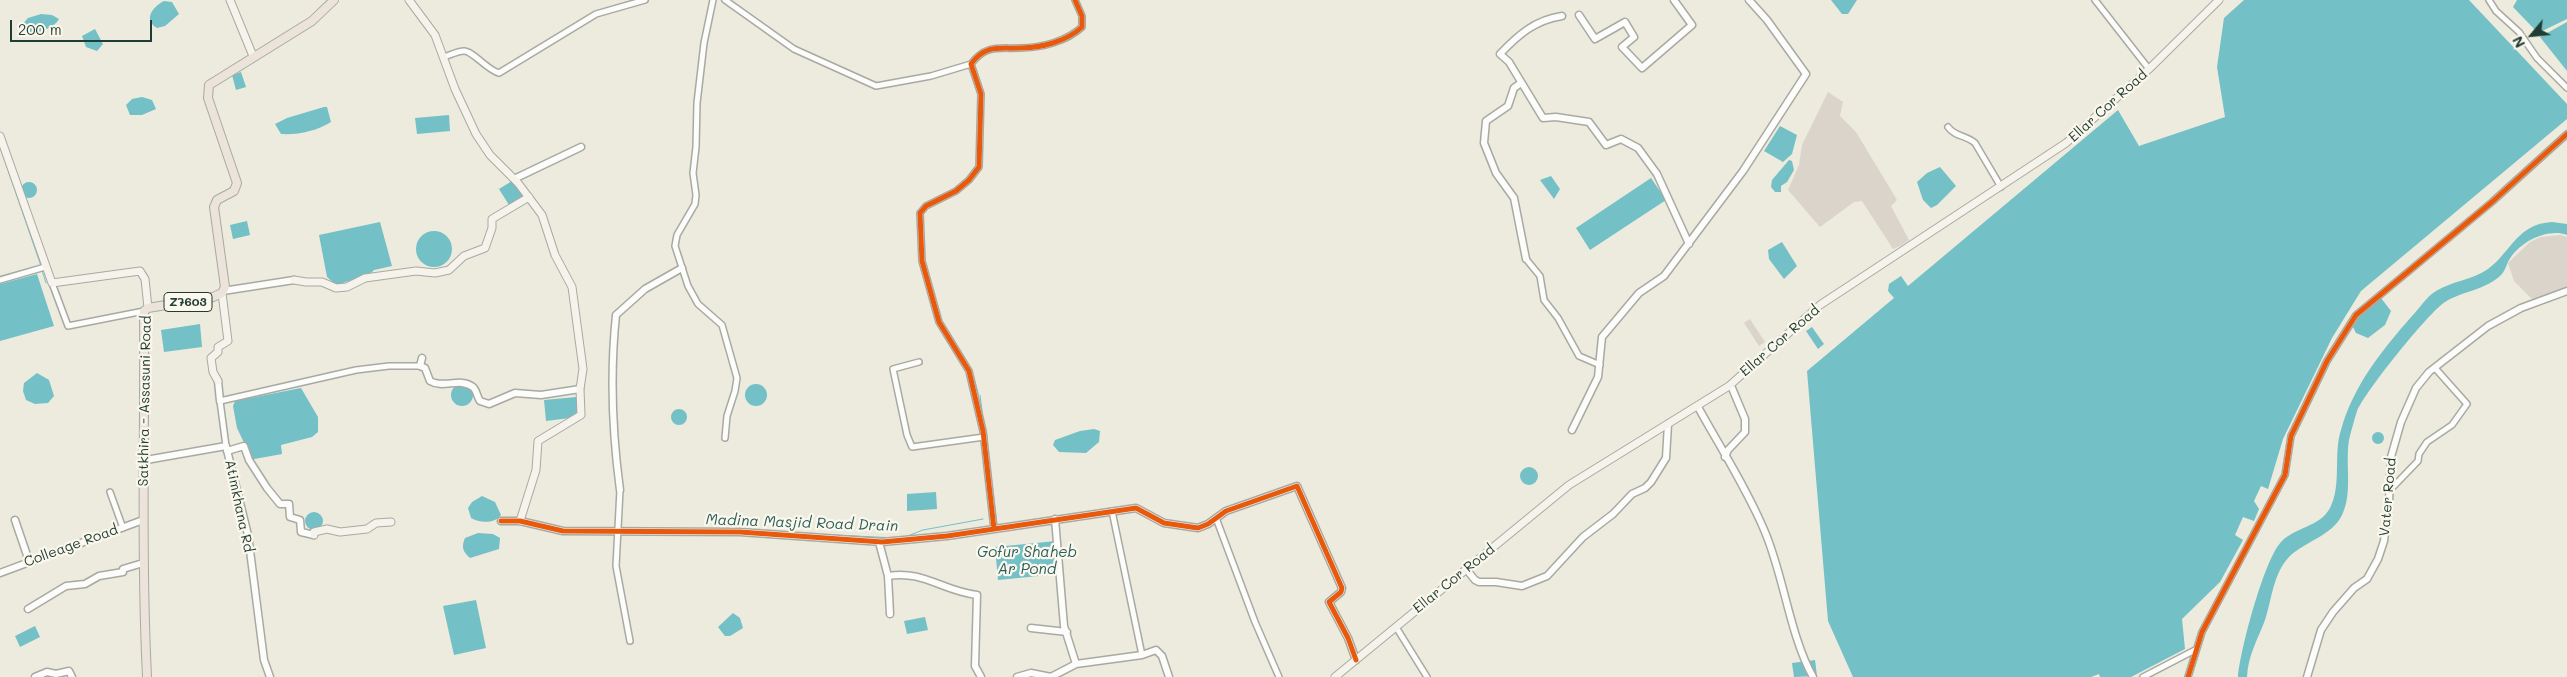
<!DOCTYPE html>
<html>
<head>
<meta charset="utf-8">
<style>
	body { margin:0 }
	#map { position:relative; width:2567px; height:677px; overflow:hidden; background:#edeade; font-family:Mali,sans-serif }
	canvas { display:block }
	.north { position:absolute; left:2507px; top:10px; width:50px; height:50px; -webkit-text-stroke:4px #fbf7ec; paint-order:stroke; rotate:242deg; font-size:14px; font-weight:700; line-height:20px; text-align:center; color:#1f3d34 }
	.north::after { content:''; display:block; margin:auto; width:18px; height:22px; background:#1f3d34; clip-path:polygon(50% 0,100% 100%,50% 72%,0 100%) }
	.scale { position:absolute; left:10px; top:20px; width:142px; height:22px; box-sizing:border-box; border:2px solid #1f3d34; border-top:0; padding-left:6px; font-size:15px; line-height:18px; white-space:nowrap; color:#1f3d34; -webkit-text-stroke:4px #fbf7ec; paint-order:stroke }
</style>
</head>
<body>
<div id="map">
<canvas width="2567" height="677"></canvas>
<div class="north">N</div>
<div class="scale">200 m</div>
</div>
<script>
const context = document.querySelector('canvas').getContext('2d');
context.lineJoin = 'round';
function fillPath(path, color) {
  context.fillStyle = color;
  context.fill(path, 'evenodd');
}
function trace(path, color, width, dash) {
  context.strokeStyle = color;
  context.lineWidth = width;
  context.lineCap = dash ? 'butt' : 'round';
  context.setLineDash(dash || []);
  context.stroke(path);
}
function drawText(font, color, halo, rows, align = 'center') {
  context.font = font + ' Mali,sans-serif';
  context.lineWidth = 4.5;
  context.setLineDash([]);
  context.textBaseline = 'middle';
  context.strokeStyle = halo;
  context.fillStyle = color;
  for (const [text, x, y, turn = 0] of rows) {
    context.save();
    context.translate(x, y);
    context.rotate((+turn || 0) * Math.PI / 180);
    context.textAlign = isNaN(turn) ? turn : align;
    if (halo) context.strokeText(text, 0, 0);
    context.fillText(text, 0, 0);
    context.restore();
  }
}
fillPath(new Path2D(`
	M 1828,92 L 1843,102 L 1840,116 L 1856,132 L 1897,200 L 1891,206 L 1909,240 L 1902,245 L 1893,249 L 1862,201 L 1854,202 L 1820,227 L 1788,190 L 1799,165 L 1802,145 Z
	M 2561,235 L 2567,237 L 2567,286 L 2548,295 L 2532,299 L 2514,281 L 2508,263 L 2530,242 L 2541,237 Z
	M 1750,319 L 1765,342 L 1759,346 L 1744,323 Z`), '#dbd4ca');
fillPath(new Path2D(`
	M 1831,0 L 1857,0 L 1848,14 L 1842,14 Z
	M 2244,0 L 2469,0 L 2567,104 L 2567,119 L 2361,291 L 2332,338 L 2283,439 L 2268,489 L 2261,486 L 2254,501 L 2259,509 L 2254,521 L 2243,517 L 2235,535 L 2243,540 L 2220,582 L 2182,619 L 2185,649 L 2131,677 L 2100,677 L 2099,674 L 2091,677 L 1853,677 L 1828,621 L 1807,371 L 1894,298 L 1888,291 L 1889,284 L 1901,276 L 1908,286 L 2118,110 L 2139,146 L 2225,117 L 2217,67 L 2224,18 Z
	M 2517,0 L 2567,0 L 2567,19 L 2538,33 L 2513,7 Z
	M 164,1 L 172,2 L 179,14 L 165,26 L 157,28 C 142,19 154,6 164,1 Z
	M 41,14 L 52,15 L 59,19 C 54,29 34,34 24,34 L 20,27 L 28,18 Z
	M 2567,22 L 2567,71 L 2540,37 Z
	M 95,29 L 103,44 L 97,51 L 86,47 L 82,36 Z
	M 241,72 L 246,87 L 236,90 L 232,75 Z
	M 142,97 L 152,100 L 156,109 L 142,115 L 130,115 L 126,105 L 132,99 Z
	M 324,107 L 327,107 L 331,122 C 317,131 298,135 281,134 L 275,124 L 287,118 Z
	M 449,115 L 450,131 L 417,134 L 415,118 Z
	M 1780,126 L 1797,135 L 1792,154 L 1783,162 L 1764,151 Z
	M 1789,160 L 1792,161 L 1794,170 L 1787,182 L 1781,186 L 1781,192 L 1775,192 L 1771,187 L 1772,180 Z
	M 1940,167 L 1956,186 L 1937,205 L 1931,208 L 1923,200 L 1917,182 L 1927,173 Z
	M 1551,176 L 1560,189 L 1554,199 L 1540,180 Z
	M 1651,178 L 1666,200 L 1590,250 L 1576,228 Z
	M 512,181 L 517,184 L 524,196 L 509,205 L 499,189 Z
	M21 190a8 8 0 1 1 16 0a8 8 0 1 1-16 0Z
	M 247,221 L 250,235 L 233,239 L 230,225 Z
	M 380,222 L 392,266 L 374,270 L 369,275 L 336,285 L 327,277 L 319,235 Z
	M 2552,222 L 2567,224 L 2567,235 C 2548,228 2522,241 2511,257 C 2507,262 2506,269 2502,274 C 2487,290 2462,291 2445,302 C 2427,314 2365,392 2357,411 C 2354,421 2351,431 2349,440 C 2345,464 2353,493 2342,515 C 2332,536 2305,541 2289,557 C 2273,574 2272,599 2265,620 C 2258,639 2248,655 2247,677 L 2238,677 C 2240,651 2264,560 2281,542 C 2295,527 2320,527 2330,508 C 2342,485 2333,454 2341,430 C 2353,386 2382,350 2412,316 C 2420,308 2426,297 2436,291 C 2452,281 2472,280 2488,269 C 2512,251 2517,224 2552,222 Z
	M416 249a18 18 0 1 1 36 0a18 18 0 1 1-36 0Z
	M 1782,242 L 1797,266 L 1784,279 L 1769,259 L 1768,250 Z
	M 37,274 L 54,326 L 0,341 L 0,284 Z
	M 2381,298 L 2391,311 L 2385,325 L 2368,338 L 2356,333 L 2353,327 L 2358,318 Z
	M 200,324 L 202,347 L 164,352 L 161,330 Z
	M 1812,327 L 1824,344 L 1818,349 L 1806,331 Z
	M 37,373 L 49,380 L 54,396 L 48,403 L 35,404 L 26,400 L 23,391 L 24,383 Z
	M451 395a11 11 0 1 1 22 0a11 11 0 1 1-22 0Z
	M745 395a11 11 0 1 1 22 0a11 11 0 1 1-22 0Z
	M 301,388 L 318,417 L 318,432 L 312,437 L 281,445 L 282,454 L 249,460 L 247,449 L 237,428 L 233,406 L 235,401 Z
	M 576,397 L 578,417 L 546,421 L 544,400 Z
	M671 417a8 8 0 1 1 16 0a8 8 0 1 1-16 0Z
	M 1094,429 L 1100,431 L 1099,442 L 1086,453 L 1059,452 L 1053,445 L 1055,440 L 1080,431 Z
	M2372 438a6 6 0 1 1 12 0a6 6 0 1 1-12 0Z
	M1520 476a9 9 0 1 1 18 0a9 9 0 1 1-18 0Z
	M 936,492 L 937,509 L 907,511 L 907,494 Z
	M 482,496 L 495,502 L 501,515 C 495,524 479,523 471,518 L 468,508 L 472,502 Z
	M305 521a9 9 0 1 1 18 0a9 9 0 1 1-18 0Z
	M 478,533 L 493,534 L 500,538 L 499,549 L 470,558 C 463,552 461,547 465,538 Z
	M 1056,541 L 1059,574 L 998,580 L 995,547 Z
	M 476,600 L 486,648 L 454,655 L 443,606 Z
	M 733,613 L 740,618 L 743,628 L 730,636 L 725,636 L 718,627 Z
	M 925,617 L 928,630 L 907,634 L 904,621 Z
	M 35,626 L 40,637 L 20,647 L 15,636 Z
	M 1815,660 L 1817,676 L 1794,677 L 1792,663 Z`), '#73c0c6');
trace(new Path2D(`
	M 0,147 L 41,266
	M 952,196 L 965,187
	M 42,270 L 46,283
	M 973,375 L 978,393
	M 980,395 L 984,426
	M 988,450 L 997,525
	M 598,528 L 615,528
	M 768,531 L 814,534
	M 833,535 L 897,538
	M 905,537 L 923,530 L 983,519`), '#73c0c6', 1);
const minor = new Path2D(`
	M 713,0 L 704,43 L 697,103 L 696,147 L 693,173 L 696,195 L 695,204 L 677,235 L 675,246 L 688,286 L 698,304 L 722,325 L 737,378 L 735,391 L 727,416 L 725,438
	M 725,0 L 794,49 L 876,86 L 931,76 L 971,64
	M 2095,0 L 2149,69
	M 2489,0 L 2496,11 L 2519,32 L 2537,58 L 2567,88
	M 444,57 C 450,55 458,51 464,51 C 473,51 487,70 499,73 L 596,14 L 645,0
	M 1948,127 C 1955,137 1966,135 1975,143 L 2001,187
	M 1526,259 L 1540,276 L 1544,300 L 1558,318 L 1579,356 L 1600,365
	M 0,280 L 45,267
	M 52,283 L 68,326 L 144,311
	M 919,362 L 893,369 L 907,435 L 912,447 L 984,437
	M 226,446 L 220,401 L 356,370 L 389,366 L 420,366
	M 620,490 L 616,566 L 630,641
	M 2390,490 L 2418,461 L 2419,454 L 2427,442 L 2452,425 L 2467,404 L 2435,368
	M 110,492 L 123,528
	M 1112,511 L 1142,655
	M 1216,518 L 1255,622 L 1279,677
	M 994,529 L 983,431 L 969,371 L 939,322 L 922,261 L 920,213 L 926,206 L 956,191 L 969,180 L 979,167 L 981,94 L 971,64 C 986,44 999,49 1020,48 C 1042,48 1067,41 1082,27 L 1082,16 L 1075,0
	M 1396,627 L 1427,677
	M 2143,677 L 2195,650
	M 2188,677 L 2202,632 L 2285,475 L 2291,436 L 2327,361 L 2356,315 L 2492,202 L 2567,134`);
const tertiary = new Path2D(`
	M 1579,15 L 1595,39 L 1625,22 L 1634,37 L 1622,47 L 1642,68 L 1692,25 L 1674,0
	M 1562,16 C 1535,20 1518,35 1500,54 L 1509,62 L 1543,118 L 1556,117 L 1589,122 L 1606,145 L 1621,139 L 1638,148 L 1657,174 L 1689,244
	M 1521,83 L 1514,88 L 1508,106 L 1486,121 L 1484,143 L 1496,173 L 1514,198 L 1526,259
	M 514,179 L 581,147
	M 223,291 L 294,280
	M 422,358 L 420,366 L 425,368 L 430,381 C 443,389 460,377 473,387 C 477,391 477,397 480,401 L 489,404 L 515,393 L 541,395 L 580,389
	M 218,381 L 220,401
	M 1698,407 C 1720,447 1747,489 1765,532 C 1784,577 1790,636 1813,677
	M 1572,430 L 1598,377 L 1602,337 L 1639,293 L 1664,276 L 1743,171 L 1806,74 L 1767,20 L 1749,0
	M 227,451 L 244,446 L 249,460 L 267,488 L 280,504 L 289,504 L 290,517 L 300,520 L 301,532 L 314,535
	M 1725,457 L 1728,450 L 1745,432 L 1745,419 L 1732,388
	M 146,460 L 226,446 L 248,535 L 264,660 L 270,677
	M 620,490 C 612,431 610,373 616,315 L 645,289 L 682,268
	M 15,520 L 29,561
	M 501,521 L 520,521 L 563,531 L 740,532 L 882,542 L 947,536 L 1136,508 L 1164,523 L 1198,528 L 1208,524 L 1226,511 L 1297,486 L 1342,588 L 1341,592 L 1329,602 L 1348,638 L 1356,660
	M 879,542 L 888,576
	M 1466,569 L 1475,580 L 1479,582 L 1496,582 L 1522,586 L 1547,576 L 1583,537 L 1613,514 L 1632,494 L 1645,488 L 1651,482 L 1666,458 L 1668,424
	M 0,573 L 143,520
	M 28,609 L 66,586 L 85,584 L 99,576 L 123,572 L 123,569 L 143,563
	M 890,614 L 888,576 C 924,570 942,591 977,595 L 975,666 L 981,677
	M 1031,628 L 1067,632
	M 1076,664 L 1142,655 L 1156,650 L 1162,656 L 1169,677
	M 35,677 L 47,672 L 56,674 L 69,671 L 72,677
	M 1017,677 L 1031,673 L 1051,677
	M 1051,677 L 1076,664 L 1064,626 L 1055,519
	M 2307,677 L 2321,630 L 2333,612 L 2354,588 L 2367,579 L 2378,559 L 2384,541 L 2389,501 L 2391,457 L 2401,422 L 2416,388 L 2429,372 L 2488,326 L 2521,308 L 2567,291`);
const secondary = new Path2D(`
	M 230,0 L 253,56
	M 409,0 L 435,35 L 455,89 L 476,134 L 490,155 L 518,183 L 542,215 L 555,255 L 572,287 L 583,369 L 580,389 L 581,415 L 538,441 L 536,470 L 520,521
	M 0,136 L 52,283 L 140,271 L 145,279 L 148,308
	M 294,280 L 306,282 L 322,282 L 336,288 L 347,287 L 365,278 L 416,271 L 435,273 L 449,270 L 464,256 L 485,248 L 492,228 L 492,219 L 529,197
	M 218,381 L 213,372 L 211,358 L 218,352 L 218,347 L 228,341 L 222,293
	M 314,535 L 314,532 L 327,529 L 340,532 L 367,529 L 376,523 L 391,522
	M 1335,677 L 1569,485 L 1729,386 L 1820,305 L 2066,143 L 2149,69 L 2219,0`);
const primary = new Path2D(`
	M 147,677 C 141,555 145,433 144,311 L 148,308 L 213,297 L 222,293 L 225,287 L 214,207 L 217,200 L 234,191 L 237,183 L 208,98 L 209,85 L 312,21 L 334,0`);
trace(minor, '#a8aaa2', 8);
trace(tertiary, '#a8aaa2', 9);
trace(secondary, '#a8aaa2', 9);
trace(primary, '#a8aaa2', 10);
trace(minor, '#fcfcfa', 5);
trace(tertiary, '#fcfcfa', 6);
trace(secondary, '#f6f2ec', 7);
trace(primary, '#ece4da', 8);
trace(new Path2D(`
	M 501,521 L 520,521 L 563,531 L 740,532 L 882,542 L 947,536 L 1136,508 L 1164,523 L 1198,528 L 1208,524 L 1226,511 L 1297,486 L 1342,588 L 1341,592 L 1329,602 L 1348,638 L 1356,660
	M 994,529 L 983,431 L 969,371 L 939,322 L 922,261 L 920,213 L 926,206 L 956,191 L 969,180 L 979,167 L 981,94 L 971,64 C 986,44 999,49 1020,48 C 1042,48 1067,41 1082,27 L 1082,16 L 1075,0
	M 2188,677 L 2202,632 L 2285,475 L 2291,436 L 2327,361 L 2356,315 L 2492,202 L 2567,134`), '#e8590c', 5);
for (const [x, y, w] of [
	[188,302,48]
]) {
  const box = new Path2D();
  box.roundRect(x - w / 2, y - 9.5, w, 19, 4);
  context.fillStyle = '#fbf7ec';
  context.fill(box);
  trace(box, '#1f3d34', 1);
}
drawText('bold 12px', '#1f3d34', null, [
	["Z7603",188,302]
]);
drawText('14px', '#1f3d34', '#fbf7ec', [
	["Ellar Cor Road",2108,106,-42],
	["Ellar Cor Road",1780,341,-41],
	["Satkhira - Assasuni Road",145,401,-89],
	["Vater Road",2388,497,-85],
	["Atimkhana Rd",239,506,78],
	["Colleage Road",71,546,-20],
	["Ellar Cor Road",1454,579,-39]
]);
drawText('italic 15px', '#295f5c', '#fbf7ec', [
	["Madina Masjid Road Drain",802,523,2],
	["Gofur Shaheb",1027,552],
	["Ar Pond",1027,569]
]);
</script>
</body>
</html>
